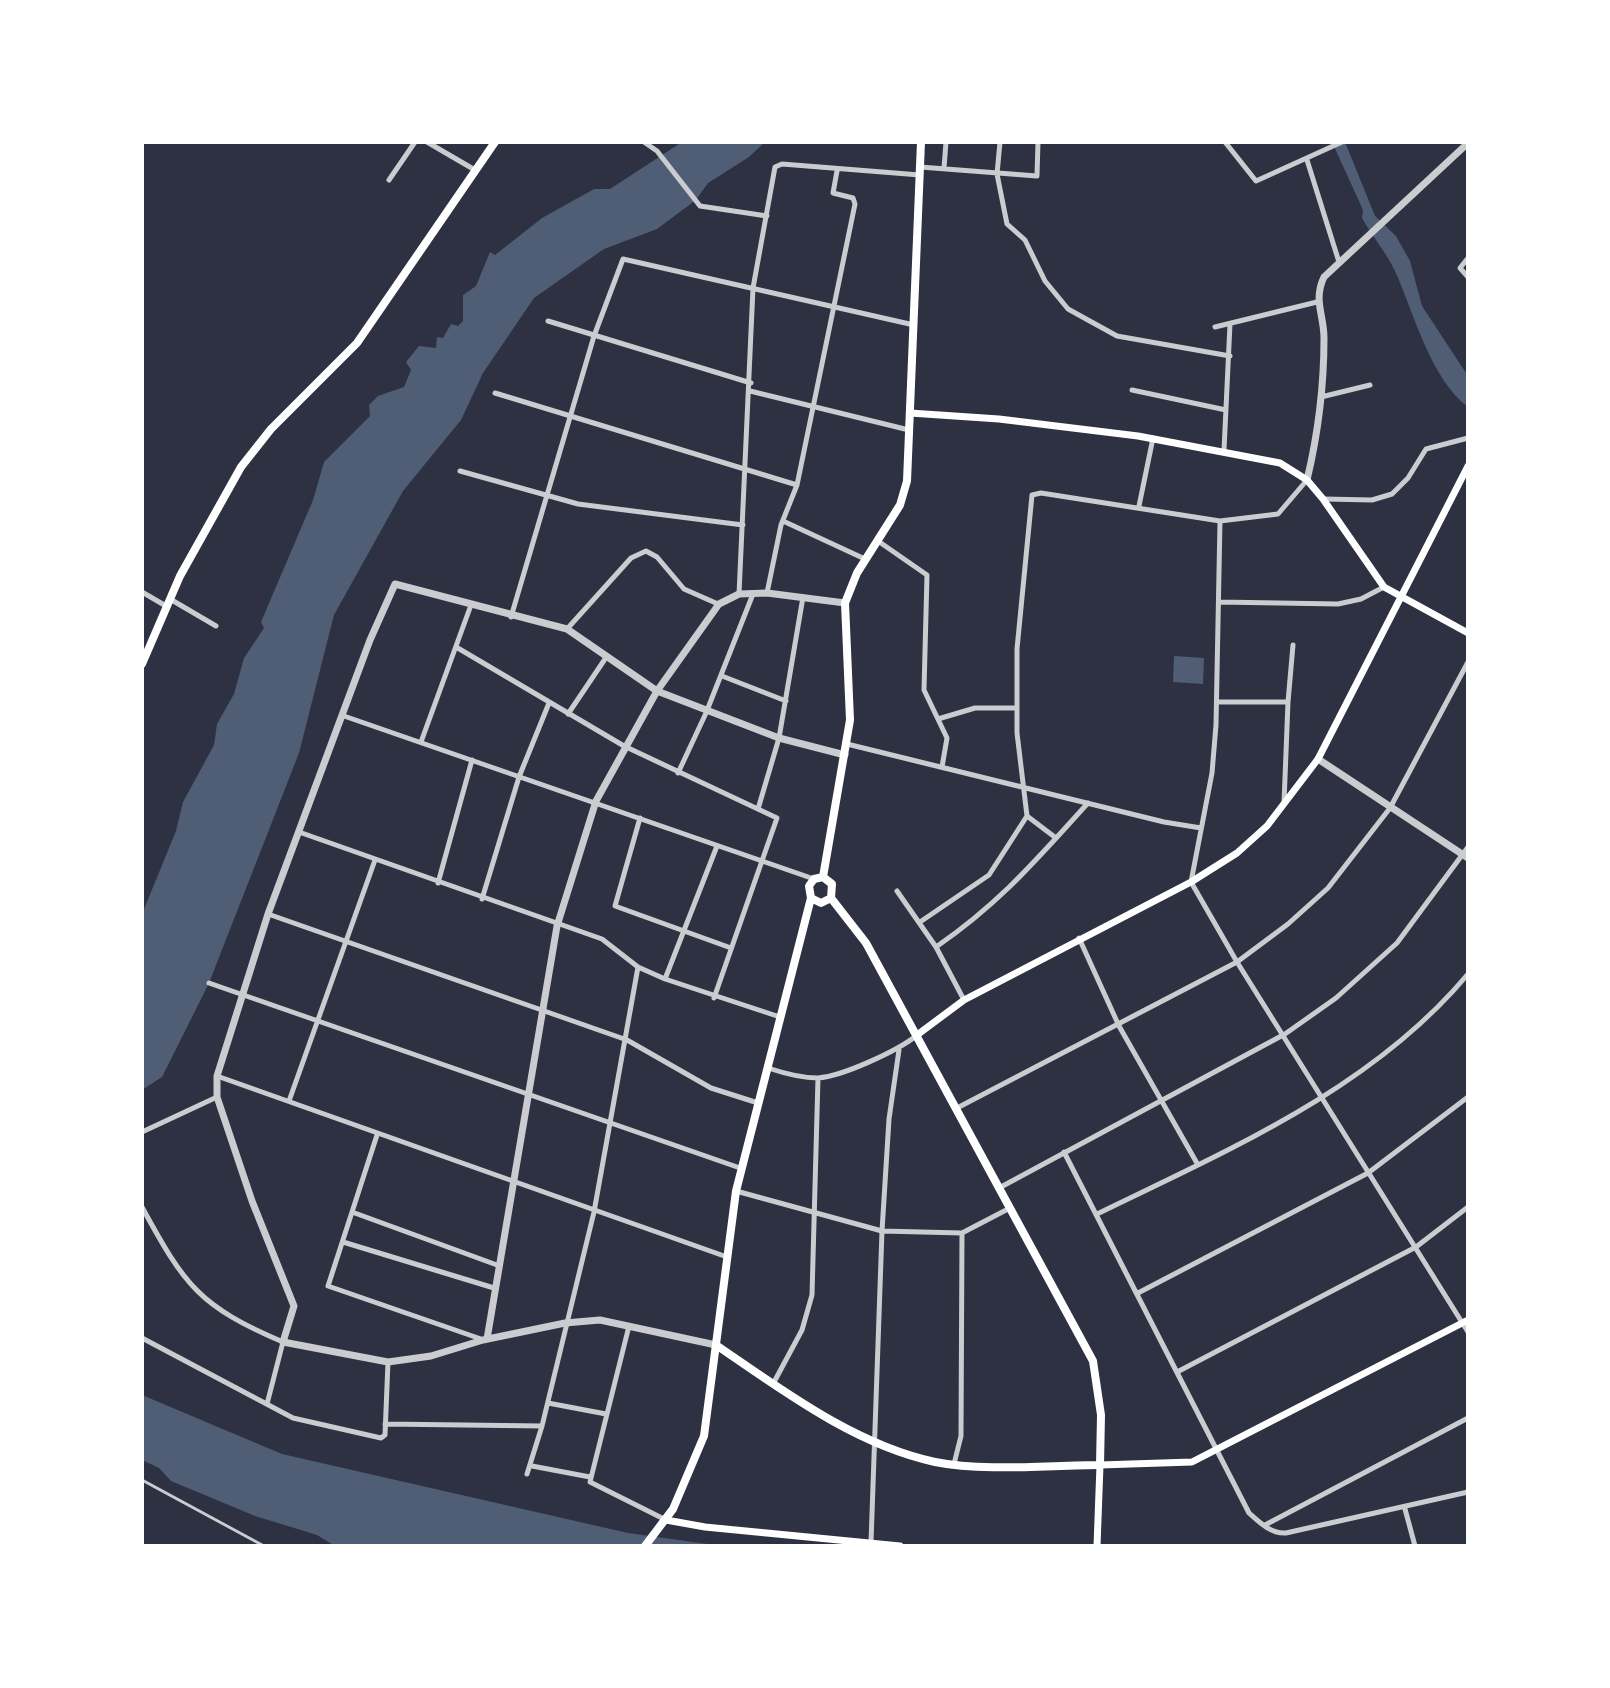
<!DOCTYPE html>
<html>
<head>
<meta charset="utf-8">
<style>
	body { margin:0 }
	#map { position:relative; width:1610px; height:1688px; overflow:hidden; background:#2d3142; font-family:"Fira Sans",sans-serif }
	canvas { display:block }
	.frame { position:absolute; inset:0; border:144px solid #fff; pointer-events:none }
</style>
</head>
<body>
<div id="map">
<canvas width="1610" height="1688"></canvas>
<div class="frame"></div>
</div>
<script>
const context = document.querySelector('canvas').getContext('2d');
context.lineJoin = 'round';
function fillPath(path, color) {
  context.fillStyle = color;
  context.fill(path, 'evenodd');
}
function trace(path, color, width, dash) {
  context.strokeStyle = color;
  context.lineWidth = width;
  context.lineCap = dash ? 'butt' : 'round';
  context.setLineDash(dash || []);
  context.stroke(path);
}
fillPath(new Path2D(`
	M 682,142 L 765,142 L 749,157 L 708,183 L 696,200 L 657,229 L 604,249 L 534,298 L 483,373 L 461,420 L 403,491 L 334,615 L 299,753 L 209,983 L 162,1077 L 142,1090 L 142,914 L 176,831 L 183,802 L 214,745 L 217,724 L 234,694 L 244,658 L 264,628 L 261,622 L 313,500 L 324,462 L 370,416 L 369,405 L 378,396 L 404,387 L 411,370 L 406,362 L 419,346 L 436,348 L 437,337 L 443,338 L 451,324 L 458,326 L 463,321 L 463,295 L 476,286 L 490,252 L 495,255 L 542,218 L 594,189 L 610,189 Z
	M 1332,142 L 1345,142 L 1375,216 L 1396,236 L 1410,261 L 1422,306 L 1468,376 L 1468,407 C 1431,380 1413,311 1395,271 C 1386,252 1372,236 1362,218 L 1363,210 Z
	M 1174,656 L 1204,658 L 1203,684 L 1173,682 Z
	M 142,1395 L 282,1454 L 628,1533 L 722,1546 L 335,1546 L 317,1535 L 255,1516 L 171,1481 L 159,1468 L 142,1460 Z`), '#4f5d75');
trace(new Path2D(`
	M 142,1480 L 264,1546`), '#caccd0', 3);
trace(new Path2D(`
	M 427,142 L 475,170
	M 644,142 L 657,151 L 700,206 L 767,216
	M 1000,142 L 997,174 L 1007,224 L 1025,240 L 1045,281 L 1068,309 L 1117,336 L 1230,356
	M 1225,142 L 1256,181 L 1342,142
	M 1307,160 L 1339,262
	M 920,167 L 1037,176 L 1038,142
	M 944,168 L 946,142
	M 389,180 L 415,142
	M 1468,258 L 1460,268 L 1468,277
	M 548,321 L 751,383
	M 1215,327 L 1317,302
	M 1132,390 L 1226,410
	M 750,391 L 909,430
	M 495,393 L 797,485
	M 1321,397 L 1370,385
	M 1224,450 L 1230,324
	M 460,471 L 578,504 L 743,525
	M 1324,499 L 1372,500 L 1392,494 L 1408,478 L 1426,449 L 1468,438
	M 1139,506 L 1153,438
	M 783,521 L 865,559
	M 1220,521 L 1216,725 L 1212,773 L 1191,882 L 1237,962 L 1468,1332
	M 878,541 L 927,575 L 924,690 L 947,738 L 942,767
	M 142,592 L 166,606
	M 767,593 L 781,525 L 797,485 L 855,204 L 853,198 L 833,193 L 837,171
	M 739,594 L 753,288 L 775,167 L 782,164 L 920,175
	M 170,599 L 216,626
	M 1219,602 L 1338,604 L 1361,599 L 1384,587
	M 511,617 L 594,336 L 623,259 L 914,325
	M 567,629 L 631,558 L 646,551 L 657,557 L 684,589 L 718,604
	M 456,647 L 624,746 L 777,818 L 714,998
	M 722,676 L 786,701
	M 1218,702 L 1288,702 L 1284,803
	M 1288,702 L 1293,645
	M 568,714 L 605,659
	M 344,716 L 814,879
	M 938,719 L 975,708 L 1017,708
	M 421,742 L 471,605
	M 847,744 L 1164,822 L 1201,828
	M 678,773 L 706,713 L 753,594
	M 758,809 L 779,738 L 803,597
	M 640,818 L 615,906 L 731,948
	M 299,832 L 602,939 L 638,967 L 665,979 L 780,1017
	M 1056,838 L 1027,816 L 1017,733 L 1017,649 L 1032,495 L 1041,493 L 1220,521 L 1278,514 L 1307,480
	M 438,883 L 472,760
	M 897,891 L 936,947 L 964,1000
	M 482,899 L 519,777 L 549,703
	M 268,914 L 627,1040 L 711,1088 L 758,1103
	M 920,922 L 989,875 L 1027,816
	M 1079,938 L 1119,1026 L 1198,1165
	M 936,947 C 1001,902 1036,860 1088,803
	M 665,979 L 717,846
	M 209,983 L 740,1168
	M 768,1068 C 783,1073 802,1078 818,1078 C 843,1076 897,1051 916,1036
	M 217,1076 L 727,1257
	M 289,1101 L 375,860
	M 957,1108 L 1237,962 L 1288,924 L 1328,888 L 1390,808 L 1468,662
	M 142,1132 L 217,1097
	M 377,1135 L 328,1286 L 481,1339
	M 1064,1152 L 1249,1513 C 1259,1522 1271,1534 1286,1533 L 1468,1492
	M 999,1188 L 1285,1034 L 1336,998 L 1397,943 L 1468,847
	M 736,1191 L 882,1231 L 962,1233 L 1010,1208
	M 142,1207 C 185,1286 199,1306 283,1342 L 267,1404
	M 352,1212 L 497,1265
	M 1097,1214 C 1228,1150 1372,1089 1468,974
	M 343,1242 L 494,1288
	M 1138,1293 L 1368,1173 L 1468,1097
	M 629,1326 L 590,1482 L 666,1520
	M 142,1338 L 293,1418 L 381,1438 L 385,1435 L 388,1362
	M 1179,1371 L 1416,1247 L 1468,1207
	M 773,1384 L 802,1330 L 812,1295 L 818,1078
	M 548,1403 L 606,1414
	M 385,1424 L 542,1426
	M 954,1464 L 961,1436 L 962,1233
	M 532,1466 L 590,1477
	M 527,1474 L 542,1426 L 594,1212 L 638,967
	M 1405,1509 L 1415,1546
	M 1265,1525 L 1468,1418
	M 871,1542 L 882,1231 L 889,1119 L 899,1050`), '#caccd0', 5);
trace(new Path2D(`
	M 1307,480 C 1318,434 1324,385 1324,338 C 1324,315 1313,300 1324,277 L 1468,143
	M 1318,759 L 1468,858
	M 487,1339 L 557,926 L 596,801 L 657,691 L 719,604 L 739,594 L 767,593 L 845,603
	M 716,1345 L 600,1320 L 565,1323 L 483,1340 L 431,1356 L 388,1362 L 283,1342 L 294,1306 L 252,1201 L 217,1097 L 217,1076 L 268,914 L 370,640 L 395,584 L 567,629 L 657,691 L 779,738 L 845,755`), '#caccd0', 7);
trace(new Path2D(`
	M 910,413 L 999,419 L 1138,436 L 1280,463 L 1307,480 L 1323,499 L 1384,587 L 1468,633
	M 917,1035 L 964,1000 L 1191,882 L 1237,853 L 1267,826 L 1318,759 L 1468,466
	M 666,1520 L 705,1527 L 900,1546
	M 1097,1546 L 1100,1465 L 1192,1462 L 1468,1320`), '#fff', 7);
trace(new Path2D(`
	M 142,664 L 180,576 L 241,467 L 271,429 L 357,343 L 495,142
	M 823,877 L 850,720 L 845,603 L 857,573 L 900,505 L 907,481 L 921,142
	M 823,877 L 832,884 L 831,898
	M 811,898 L 821,903 L 831,898
	M 716,1345 C 782,1390 855,1445 935,1462 C 985,1472 1049,1465 1100,1465 L 1101,1415 L 1093,1361 L 866,943 L 831,898
	M 645,1546 L 673,1509 L 704,1436 L 736,1191 L 811,898 L 809,886 L 814,879 L 823,877`), '#fff', 8);
</script>
</body>
</html>
